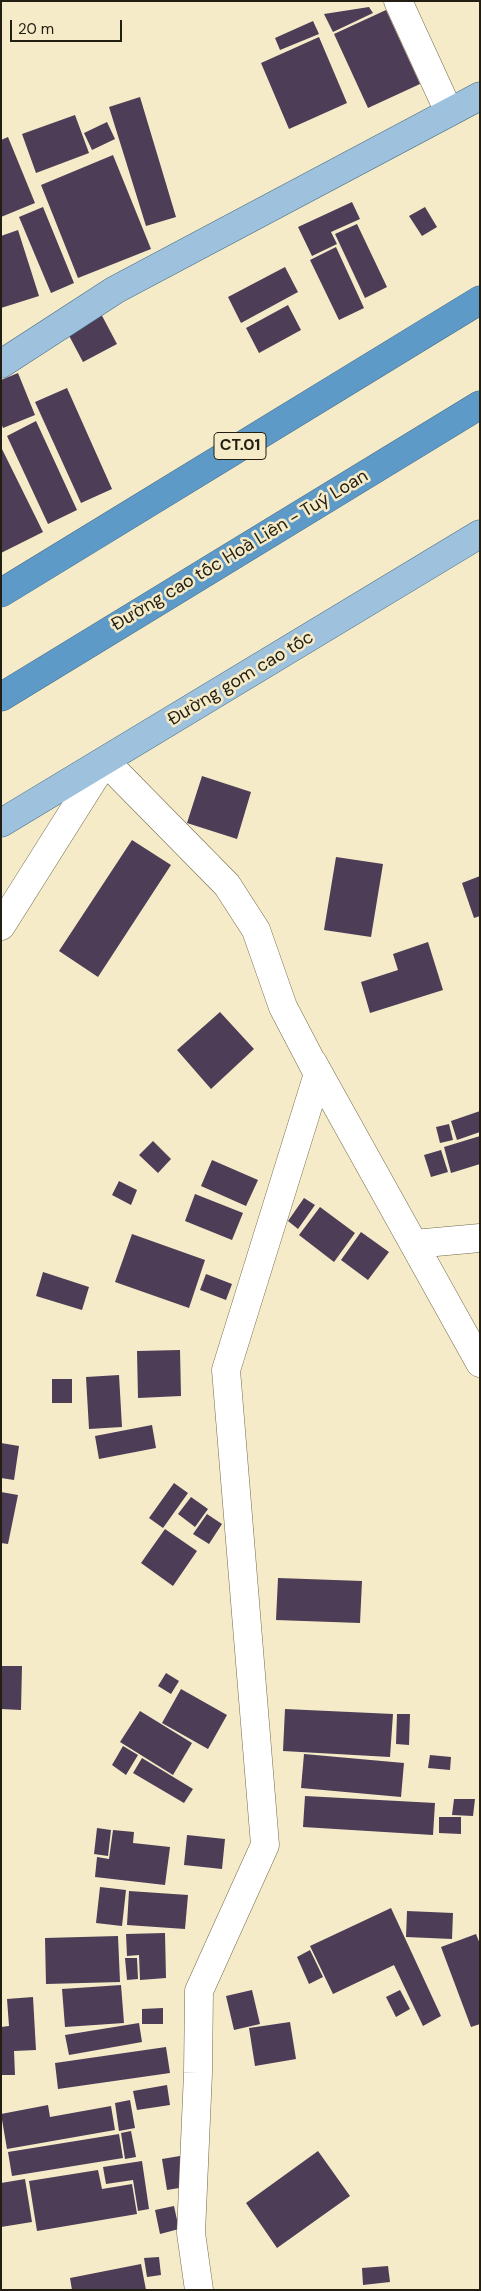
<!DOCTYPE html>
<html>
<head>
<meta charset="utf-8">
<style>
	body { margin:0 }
	#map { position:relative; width:481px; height:2291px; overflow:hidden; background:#f5ebc8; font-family:"DM Sans",sans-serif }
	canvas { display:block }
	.frame { position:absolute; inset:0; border:2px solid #221e11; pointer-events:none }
	.scale { position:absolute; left:10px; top:20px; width:112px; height:22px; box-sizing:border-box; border:2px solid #221e11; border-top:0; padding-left:6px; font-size:15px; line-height:18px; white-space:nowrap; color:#221e11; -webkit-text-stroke:4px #f5ebc8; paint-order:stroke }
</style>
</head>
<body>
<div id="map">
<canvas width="481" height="2291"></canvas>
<div class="frame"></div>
<div class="scale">20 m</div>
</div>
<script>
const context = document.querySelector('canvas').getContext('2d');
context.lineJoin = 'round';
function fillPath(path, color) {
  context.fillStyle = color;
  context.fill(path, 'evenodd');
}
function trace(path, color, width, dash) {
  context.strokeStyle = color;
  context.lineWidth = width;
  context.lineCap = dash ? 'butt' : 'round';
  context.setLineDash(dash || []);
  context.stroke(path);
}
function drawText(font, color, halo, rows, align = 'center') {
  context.font = font + ' "DM Sans",sans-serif';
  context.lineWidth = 5;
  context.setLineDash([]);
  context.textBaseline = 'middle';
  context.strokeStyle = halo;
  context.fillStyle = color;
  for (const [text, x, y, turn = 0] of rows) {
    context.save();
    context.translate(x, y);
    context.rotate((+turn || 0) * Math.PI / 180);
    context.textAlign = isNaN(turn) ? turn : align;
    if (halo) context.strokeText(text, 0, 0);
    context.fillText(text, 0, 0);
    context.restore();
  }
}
fillPath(new Path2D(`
	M 369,7 L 373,13 L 333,32 L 324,14 Z
	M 386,10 L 420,84 L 368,108 L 334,34 Z
	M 313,21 L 319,34 L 280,50 L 275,38 Z
	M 319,37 L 347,103 L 289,129 L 261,63 Z
	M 140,97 L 176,217 L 146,226 L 109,107 Z
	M 75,115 L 89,153 L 36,173 L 22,134 Z
	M 107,122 L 115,139 L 92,150 L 84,133 Z
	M 8,137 L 35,203 L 1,217 L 1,140 Z
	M 113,155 L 151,249 L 78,278 L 41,185 Z
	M 352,202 L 360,219 L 331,232 L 337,244 L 312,256 L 298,227 Z
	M 43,207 L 74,283 L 51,293 L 19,217 Z
	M 425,207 L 437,227 L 422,236 L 409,216 Z
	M 357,224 L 387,287 L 365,298 L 335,234 Z
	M 18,230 L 39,296 L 1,308 L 1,236 Z
	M 336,247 L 364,308 L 339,320 L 310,260 Z
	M 285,267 L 298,292 L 241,323 L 228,297 Z
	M 288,305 L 301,330 L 259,353 L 246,328 Z
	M 100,312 L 117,344 L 83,362 L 66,330 Z
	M 18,373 L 35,415 L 3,428 L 1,423 L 1,380 Z
	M 67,388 L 112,489 L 81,503 L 35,402 Z
	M 36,421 L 77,510 L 48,524 L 7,436 Z
	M 1,447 L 43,532 L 1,553 Z
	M 202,776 L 251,792 L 237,839 L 187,823 Z
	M 132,840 L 171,865 L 98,977 L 59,951 Z
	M 336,857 L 383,864 L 371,937 L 324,930 Z
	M 480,876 L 480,916 L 474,918 L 462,883 Z
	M 428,942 L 443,990 L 370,1013 L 361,982 L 398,970 L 393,954 Z
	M 220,1012 L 254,1049 L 211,1089 L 177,1050 Z
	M 480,1111 L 480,1132 L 457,1140 L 451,1121 Z
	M 449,1124 L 453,1140 L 440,1143 L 436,1127 Z
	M 480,1136 L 480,1164 L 451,1173 L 444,1147 Z
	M 153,1141 L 171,1159 L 158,1173 L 139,1155 Z
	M 441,1150 L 448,1172 L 431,1177 L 424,1155 Z
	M 212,1160 L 258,1180 L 246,1206 L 201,1186 Z
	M 119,1181 L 137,1190 L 131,1205 L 112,1195 Z
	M 195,1194 L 243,1213 L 232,1240 L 185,1221 Z
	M 304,1198 L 315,1205 L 298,1229 L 288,1221 Z
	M 320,1207 L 355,1233 L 334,1262 L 299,1235 Z
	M 361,1232 L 389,1252 L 368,1280 L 341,1260 Z
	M 132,1234 L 205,1260 L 189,1308 L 115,1282 Z
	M 43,1272 L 89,1287 L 82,1310 L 36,1296 Z
	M 206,1274 L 232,1284 L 226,1300 L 200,1290 Z
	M 180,1350 L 181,1396 L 138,1398 L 137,1351 Z
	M 119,1375 L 122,1427 L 89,1429 L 86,1377 Z
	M 52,1379 L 72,1379 L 72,1403 L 52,1403 Z
	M 152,1425 L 156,1448 L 99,1459 L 95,1436 Z
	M 1,1443 L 19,1446 L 14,1480 L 1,1478 Z
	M 174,1483 L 188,1493 L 163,1528 L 149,1518 Z
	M 1,1492 L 18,1495 L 8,1544 L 1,1543 Z
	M 191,1497 L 208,1509 L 195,1527 L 178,1514 Z
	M 207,1514 L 222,1524 L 209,1544 L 193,1534 Z
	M 165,1529 L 197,1551 L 173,1586 L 141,1563 Z
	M 278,1578 L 362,1581 L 360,1623 L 276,1620 Z
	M 1,1666 L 22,1666 L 21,1710 L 1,1709 Z
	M 166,1673 L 179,1681 L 171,1694 L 158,1686 Z
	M 181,1689 L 227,1715 L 208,1749 L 162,1723 Z
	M 285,1709 L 393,1714 L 390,1757 L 283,1751 Z
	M 140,1711 L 192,1743 L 173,1775 L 120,1742 Z
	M 397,1714 L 410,1714 L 409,1745 L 396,1744 Z
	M 123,1746 L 138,1755 L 126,1775 L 112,1765 Z
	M 304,1754 L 404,1763 L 401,1797 L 301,1788 Z
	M 430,1755 L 451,1757 L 450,1770 L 428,1768 Z
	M 142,1758 L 193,1789 L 184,1803 L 133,1773 Z
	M 305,1796 L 435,1803 L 433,1835 L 303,1827 Z
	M 454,1799 L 475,1799 L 473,1816 L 452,1815 Z
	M 439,1817 L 461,1817 L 461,1834 L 439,1833 Z
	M 97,1828 L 111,1830 L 108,1856 L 94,1854 Z
	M 113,1830 L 134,1832 L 133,1843 L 170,1847 L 165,1885 L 95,1877 L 97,1857 L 109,1859 Z
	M 187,1835 L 225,1839 L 222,1869 L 184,1865 Z
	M 100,1887 L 126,1890 L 122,1926 L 96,1923 Z
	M 129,1891 L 188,1895 L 185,1929 L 127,1925 Z
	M 391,1908 L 441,2016 L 423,2026 L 394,1965 L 333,1994 L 310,1946 Z
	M 407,1911 L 453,1913 L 452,1939 L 406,1937 Z
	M 165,1933 L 166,1978 L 140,1980 L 139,1955 L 127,1956 L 126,1934 Z
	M 476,1934 L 480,1944 L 480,2024 L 471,2027 L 441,1947 Z
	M 118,1936 L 120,1982 L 46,1984 L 45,1938 Z
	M 310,1950 L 323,1977 L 309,1984 L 297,1957 Z
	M 125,1958 L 137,1958 L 138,1979 L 127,1980 Z
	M 121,1985 L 124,2023 L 65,2027 L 62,1989 Z
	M 252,1990 L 260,2024 L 234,2030 L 226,1996 Z
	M 400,1990 L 410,2009 L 396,2017 L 386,1997 Z
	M 33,1997 L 36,2050 L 14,2051 L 15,2075 L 1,2075 L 1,2027 L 9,2026 L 7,1999 Z
	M 163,2008 L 163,2024 L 142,2024 L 142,2009 Z
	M 290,2022 L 296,2059 L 255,2066 L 249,2028 Z
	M 139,2023 L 142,2042 L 69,2055 L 65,2035 Z
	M 166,2047 L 170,2073 L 58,2089 L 55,2063 Z
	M 167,2085 L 170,2105 L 137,2110 L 133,2091 Z
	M 130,2100 L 135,2128 L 119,2131 L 115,2103 Z
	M 48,2105 L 50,2117 L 111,2106 L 115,2130 L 7,2149 L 1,2114 Z
	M 131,2131 L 136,2157 L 125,2159 L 121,2133 Z
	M 119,2134 L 123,2158 L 12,2176 L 8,2152 Z
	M 318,2151 L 350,2196 L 277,2248 L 246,2203 Z
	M 180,2156 L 185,2187 L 167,2190 L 162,2159 Z
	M 142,2161 L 149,2209 L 138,2211 L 133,2180 L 106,2184 L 103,2167 Z
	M 98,2170 L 102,2189 L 132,2184 L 137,2214 L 37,2231 L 29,2181 Z
	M 25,2179 L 32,2222 L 1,2227 L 1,2183 Z
	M 174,2206 L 179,2229 L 160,2234 L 155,2210 Z
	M 159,2257 L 161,2275 L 147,2277 L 144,2258 Z
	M 141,2264 L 146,2290 L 72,2290 L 70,2278 Z
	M 388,2266 L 390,2282 L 363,2285 L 362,2268 Z`), '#4d3d57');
const minor = new Path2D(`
	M 398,1 L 449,112
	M 1,926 L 105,761 L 227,885 L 256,930 L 283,1007 L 318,1074 L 226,1370 L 265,1845 L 199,1991 L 198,2073 L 191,2233 L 199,2290
	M 313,1063 L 480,1363
	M 414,1244 L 480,1238`);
const major = new Path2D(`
	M 1,364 L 115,290 L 480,96
	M 1,823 L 480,534`);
const highway = new Path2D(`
	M 1,593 L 480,300
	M 1,697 L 480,405`);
trace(minor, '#72694a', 29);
trace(major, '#496f87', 29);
trace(highway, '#496f87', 29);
trace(minor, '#fff', 28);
trace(major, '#9ec2dd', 28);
trace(highway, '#5e9ac7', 28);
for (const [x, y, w] of [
	[240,446,52]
]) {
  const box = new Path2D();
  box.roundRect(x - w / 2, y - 13.5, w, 27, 4);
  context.fillStyle = '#f5ebc8';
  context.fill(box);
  trace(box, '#221e11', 1);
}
drawText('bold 16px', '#221e11', null, [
	["CT.01",240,446]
]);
drawText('18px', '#221e11', '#f5ebc8', [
	["Đường cao tốc Hoà Liên - Tuý Loan",240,551,-31],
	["Đường gom cao tốc",241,679,-31]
]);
</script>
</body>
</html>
